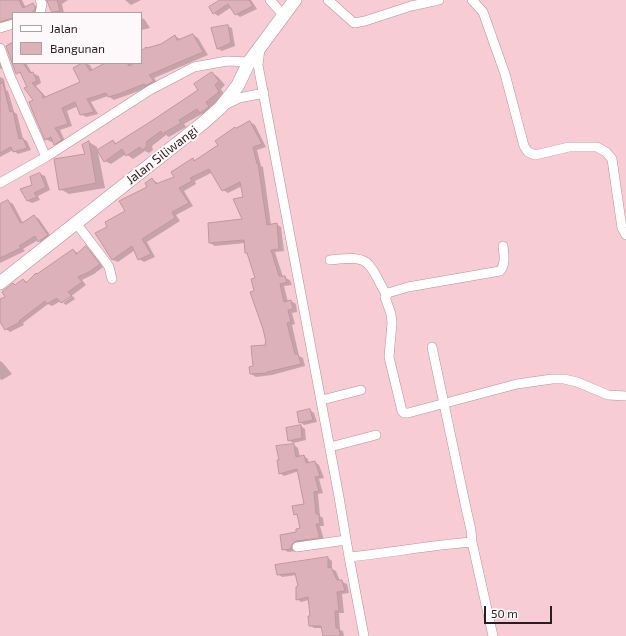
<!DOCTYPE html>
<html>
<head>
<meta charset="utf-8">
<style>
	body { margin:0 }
	#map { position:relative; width:626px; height:636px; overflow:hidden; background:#f8ccd5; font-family:"Exo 2",sans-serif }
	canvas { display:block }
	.legend { position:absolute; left:12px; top:12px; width:130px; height:52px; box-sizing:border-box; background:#fdf9fa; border:1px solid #aaa1a3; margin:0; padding:5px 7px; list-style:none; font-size:12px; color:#2d1d21 }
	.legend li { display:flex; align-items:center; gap:8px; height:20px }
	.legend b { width:20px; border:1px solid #aaa1a3 }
	.scale { position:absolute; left:484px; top:606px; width:68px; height:18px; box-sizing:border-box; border:2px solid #2d1d21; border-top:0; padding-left:5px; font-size:12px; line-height:14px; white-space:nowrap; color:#2d1d21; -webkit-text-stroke:3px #fdf9fa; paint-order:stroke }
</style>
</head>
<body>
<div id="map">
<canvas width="626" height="636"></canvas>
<ul class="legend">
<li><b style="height:5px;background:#fff"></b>Jalan</li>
<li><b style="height:11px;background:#dcb1ba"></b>Bangunan</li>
</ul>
<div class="scale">50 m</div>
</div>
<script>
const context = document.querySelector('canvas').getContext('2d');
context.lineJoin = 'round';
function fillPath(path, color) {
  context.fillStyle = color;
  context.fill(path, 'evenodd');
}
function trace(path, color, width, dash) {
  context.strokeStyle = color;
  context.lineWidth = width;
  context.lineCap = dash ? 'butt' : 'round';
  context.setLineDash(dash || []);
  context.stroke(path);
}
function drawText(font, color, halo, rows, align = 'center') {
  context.font = font + ' "Exo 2",sans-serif';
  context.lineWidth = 4;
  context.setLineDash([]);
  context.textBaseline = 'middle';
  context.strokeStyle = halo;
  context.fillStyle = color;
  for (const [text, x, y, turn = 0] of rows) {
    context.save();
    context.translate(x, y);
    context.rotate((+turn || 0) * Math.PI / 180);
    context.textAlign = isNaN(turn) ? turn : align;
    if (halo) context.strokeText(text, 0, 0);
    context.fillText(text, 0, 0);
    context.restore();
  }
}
fillPath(new Path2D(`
	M 0,0 L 22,0 L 26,8 L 33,5 L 37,7 L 38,13 L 13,13 L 13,21 L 6,24 L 1,21 L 0,17 Z
	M 48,0 L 68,0 L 62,4 L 64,13 L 56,13 L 53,12 Z
	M 125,0 L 141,0 L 131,5 Z
	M 222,0 L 251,0 L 257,9 L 240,17 L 236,14 L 230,8 L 218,16 L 214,13 Z
	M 141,17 L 145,20 L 150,28 L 141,30 Z
	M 227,26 L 232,28 L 235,46 L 222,51 L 218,49 L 212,29 Z
	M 193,35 L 198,38 L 208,55 L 154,78 L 158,84 L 114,100 L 108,96 L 91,102 L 98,114 L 86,117 L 81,114 L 78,106 L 67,111 L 72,126 L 60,130 L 66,143 L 60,147 L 55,144 L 54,141 L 51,142 L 46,139 L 35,101 L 22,74 L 19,73 L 14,63 L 26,63 L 32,73 L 39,76 L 41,83 L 36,86 L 46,97 L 81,82 L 84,63 L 90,65 L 93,71 L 107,63 L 130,63 L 132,66 L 141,63 L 141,61 L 175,36 L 180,39 Z
	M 0,59 L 4,68 L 0,69 Z
	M 212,73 L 218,77 L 225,85 L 221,89 L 225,96 L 212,106 L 215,111 L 207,116 L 202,114 L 184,124 L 186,127 L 169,137 L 166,135 L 152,146 L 153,150 L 149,153 L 145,151 L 133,159 L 126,154 L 111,164 L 105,161 L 113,141 L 117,144 L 199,91 Z
	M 0,77 L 4,79 L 6,90 L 8,91 L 11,101 L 14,112 L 17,114 L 23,139 L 27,141 L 31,150 L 18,154 L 13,150 L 0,157 Z
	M 250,122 L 255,125 L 266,147 L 257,150 L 261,166 L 263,167 L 271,225 L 276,224 L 281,227 L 284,251 L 275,252 L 283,277 L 290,280 L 292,285 L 284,286 L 288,302 L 291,301 L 296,304 L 297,312 L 292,313 L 295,324 L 292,325 L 299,356 L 303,358 L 305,366 L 272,375 L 256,377 L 251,374 L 267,346 L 255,292 L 257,278 L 248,254 L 246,253 L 245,243 L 215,246 L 210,243 L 244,220 L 244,198 L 242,186 L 228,193 L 223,190 L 213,172 L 195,181 L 196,184 L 184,191 L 193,206 L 176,215 L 180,221 L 147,242 L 155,257 L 144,262 L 139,259 L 135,250 L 118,262 L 113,260 L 97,233 L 109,227 L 127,211 L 149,187 L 152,179 L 159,184 L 176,178 L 193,159 L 196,161 Z
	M 89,142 L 97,147 L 105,188 L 69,194 L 60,189 L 87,155 Z
	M 40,174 L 45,176 L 50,190 L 38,196 L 40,200 L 32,203 L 28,201 Z
	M 8,201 L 13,204 L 23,223 L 34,216 L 39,219 L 52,238 L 43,244 L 38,240 L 23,249 L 25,251 L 0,263 L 0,206 Z
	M 86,247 L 90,250 L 103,267 L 94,274 L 82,280 L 86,285 L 62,303 L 61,301 L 52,306 L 48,304 L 23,323 L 24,325 L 10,332 L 6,329 L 0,321 L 0,300 L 7,297 L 13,284 L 16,286 L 24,280 L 27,282 L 73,250 L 78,253 Z
	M 73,296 L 75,299 L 66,305 L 63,303 Z
	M 0,361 L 3,363 L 12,374 L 2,380 L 0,379 Z
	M 310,410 L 314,413 L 317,422 L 304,425 L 300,422 Z
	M 301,426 L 305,429 L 306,440 L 293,443 L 289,440 Z
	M 294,445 L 298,448 L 300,457 L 304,456 L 308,459 L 309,463 L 315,462 L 319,465 L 324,478 L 319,479 L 323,493 L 318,494 L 320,516 L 323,518 L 324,526 L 320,526 L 324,540 L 296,551 L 288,552 L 283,549 L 301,529 L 298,516 L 295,514 L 305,505 L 299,471 L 284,476 L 280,473 L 280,461 Z
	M 328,558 L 332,561 L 332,569 L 336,571 L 340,581 L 347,584 L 349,593 L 342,594 L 344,613 L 339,613 L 340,630 L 343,631 L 344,636 L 324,636 L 322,628 L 314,628 L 310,625 L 311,617 L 309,600 L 301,602 L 297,599 L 300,587 L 297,575 L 282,577 L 278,574 Z`), '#0003');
const building = new Path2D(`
	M 0,0 L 19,0 L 23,8 L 33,3 L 35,6 L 35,10 L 31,13 L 13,13 L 13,18 L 0,22 Z
	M 47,0 L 57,0 L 60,11 L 52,12 Z
	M 220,0 L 249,0 L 253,6 L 235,15 L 228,4 L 213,14 L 209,7 Z
	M 228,25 L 231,43 L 217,49 L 211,28 Z
	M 193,34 L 203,52 L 149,75 L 154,81 L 145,86 L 144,84 L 119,94 L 108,97 L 106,93 L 87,99 L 94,112 L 80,115 L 75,102 L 62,108 L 68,124 L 55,128 L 62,140 L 54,145 L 51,137 L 45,140 L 32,110 L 29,102 L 33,100 L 24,88 L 27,87 L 20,72 L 16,74 L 6,46 L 13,42 L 13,63 L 23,63 L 30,73 L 33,72 L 37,81 L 32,83 L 42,94 L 43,98 L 80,82 L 73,68 L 82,63 L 85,63 L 90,71 L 105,63 L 127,63 L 129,66 L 135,63 L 141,63 L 141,51 L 146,47 L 147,48 L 161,44 L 175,35 L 177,40 Z
	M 212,72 L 219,81 L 215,85 L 219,92 L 206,102 L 209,107 L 207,108 L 200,113 L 197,109 L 179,120 L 181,123 L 162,134 L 161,131 L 146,142 L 147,146 L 142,150 L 140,147 L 126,156 L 122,149 L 104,162 L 97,150 L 113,140 L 115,144 L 150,122 L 198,90 L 194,84 Z
	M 3,83 L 10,112 L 13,111 L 19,139 L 23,138 L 27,148 L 13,152 L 11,147 L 0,153 L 0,84 Z
	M 250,121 L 262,144 L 253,147 L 257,164 L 258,163 L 267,225 L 277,223 L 279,249 L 271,250 L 279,276 L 285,276 L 287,282 L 280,284 L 284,302 L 291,300 L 293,309 L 288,310 L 291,322 L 287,323 L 295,354 L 298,354 L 301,364 L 267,372 L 267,373 L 250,374 L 249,367 L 253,366 L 251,346 L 266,345 L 265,342 L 266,342 L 263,329 L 250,292 L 254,291 L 251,279 L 255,278 L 247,253 L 245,253 L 244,240 L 209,243 L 208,223 L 242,219 L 233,199 L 243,197 L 240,182 L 222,191 L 209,169 L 190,178 L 192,181 L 179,188 L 189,203 L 172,212 L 175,218 L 142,239 L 151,254 L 138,260 L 132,246 L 112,260 L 95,233 L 107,227 L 105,222 L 125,211 L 119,201 L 147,187 L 145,183 L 152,178 L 156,184 L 174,177 L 171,172 L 193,158 L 194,161 L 218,145 L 215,141 L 235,127 L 236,128 Z
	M 89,141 L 96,183 L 59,190 L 54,159 L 85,154 L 82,145 Z
	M 40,173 L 46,187 L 34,193 L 37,197 L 27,201 L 20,189 L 32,185 L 30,177 Z
	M 8,200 L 20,222 L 22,223 L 34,215 L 48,235 L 38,242 L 35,236 L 19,246 L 21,248 L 0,258 L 0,204 Z
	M 86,246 L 100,264 L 89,272 L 78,277 L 82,282 L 68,292 L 72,296 L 61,303 L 57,298 L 47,304 L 45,301 L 19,321 L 20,322 L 5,330 L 0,322 L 0,299 L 5,297 L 2,292 L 13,283 L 15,285 L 23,279 L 26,283 L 36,273 L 37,274 L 73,249 L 76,254 Z
	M 310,409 L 313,420 L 299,423 L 297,412 Z
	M 301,425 L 302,438 L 288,441 L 286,428 Z
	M 294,444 L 296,457 L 304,455 L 306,463 L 315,461 L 320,476 L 315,477 L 319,491 L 314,492 L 316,514 L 319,514 L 320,524 L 316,524 L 320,538 L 296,541 L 292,544 L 291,549 L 282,550 L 280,535 L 296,532 L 296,529 L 300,528 L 297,514 L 294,515 L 292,506 L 304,504 L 297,469 L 279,474 L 277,460 L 279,460 L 276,446 Z
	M 328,557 L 328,568 L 331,567 L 337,580 L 342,580 L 345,591 L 337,592 L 339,611 L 335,611 L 336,628 L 339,628 L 340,636 L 323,636 L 321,626 L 309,626 L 308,616 L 310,616 L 308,597 L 296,600 L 296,587 L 298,586 L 295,573 L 277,575 L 275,565 Z`);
fillPath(building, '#dcb1ba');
trace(building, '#c0969f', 1);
const minor = new Path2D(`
	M 270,0 L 284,16
	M 328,0 L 354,23 L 365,21 L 411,6 L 439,0
	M 472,0 L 483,12 L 505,74 L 524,146 L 528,152 L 535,155 L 569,147 L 597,147 L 606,152 L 612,159 L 622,228 L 626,235
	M 40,13 L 42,4 L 40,0
	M 0,28 L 13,24
	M 0,48 L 10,76 L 46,157
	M 260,49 L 258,65 L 339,497 L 349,557 L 364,636
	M 225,105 L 239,98 L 264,93
	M 0,183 L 46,157 L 150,90 L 194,67 L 227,61 L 249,62
	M 76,223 L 105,261 L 109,267 L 112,279
	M 503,246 C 504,255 506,264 500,271 L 408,287 L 388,293 L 385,297 L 391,314 L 392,323 L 389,357 L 402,411 L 404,413 L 408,413 L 517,384 L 552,379 L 564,379 L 577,382 L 608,395 L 626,396
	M 330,260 C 341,259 361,255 369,265 C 377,274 380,286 387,295
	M 432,347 L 466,508 L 471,530 L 472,542
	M 322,400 L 361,390
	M 330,447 L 376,435
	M 297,547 L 346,540
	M 349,557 C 390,553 430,545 472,542 L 493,636`);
const secondary = new Path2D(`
	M 0,283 L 203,123 L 220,108 L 232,93 L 238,85 L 249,62 L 295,0`);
trace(minor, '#b88f98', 10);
trace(secondary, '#b88f98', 14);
trace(minor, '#fff', 9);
trace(secondary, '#fff', 13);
drawText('13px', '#2d1d21', '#fdf9fa', [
	["Jalan Siliwangi",162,155,-38]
]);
</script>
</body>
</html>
